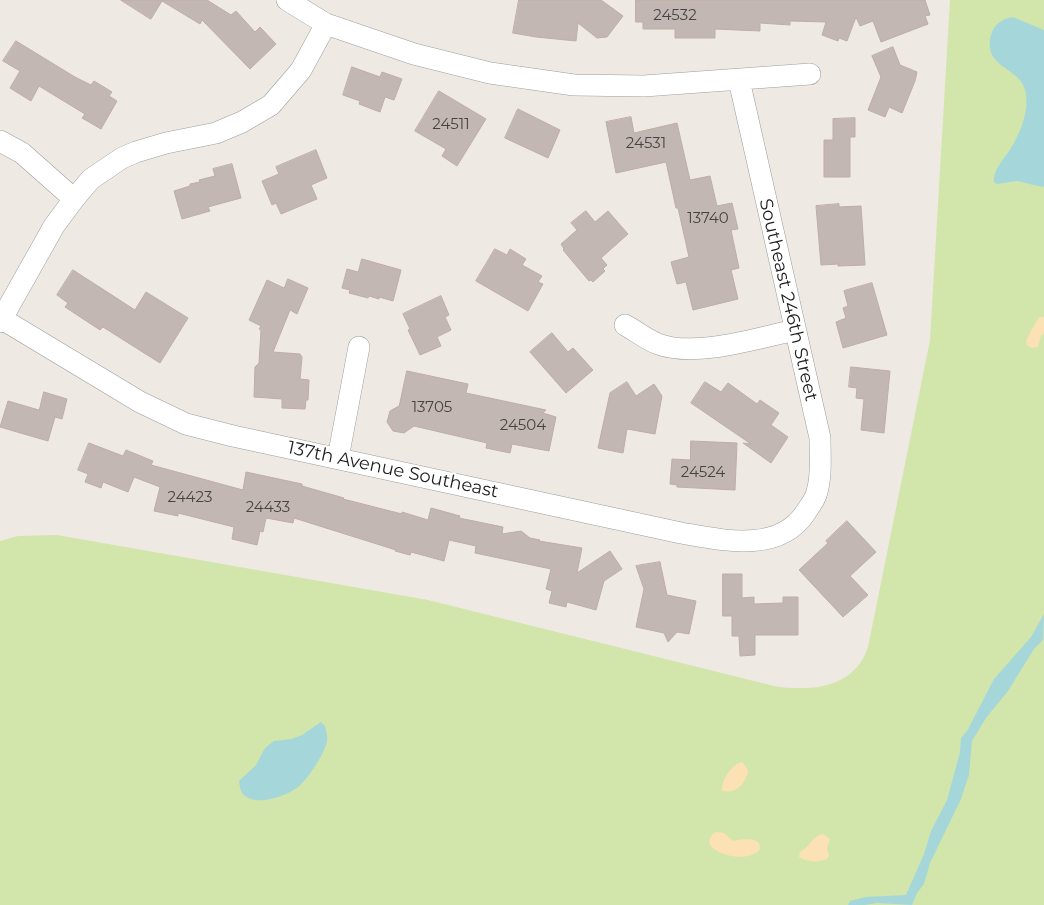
<!DOCTYPE html>
<html>
<head>
<meta charset="utf-8">
<style>
	body { margin:0 }
	canvas { display:block; background:#eee9e3 }
</style>
</head>
<body>
<canvas width="1044" height="905"></canvas>
<script>
const context = document.querySelector('canvas').getContext('2d');
context.lineJoin = 'round';
function fillPath(path, color) {
  context.fillStyle = color;
  context.fill(path, 'evenodd');
}
function trace(path, color, width, dash) {
  context.strokeStyle = color;
  context.lineWidth = width;
  context.lineCap = dash ? 'butt' : 'round';
  context.setLineDash(dash || []);
  context.stroke(path);
}
function drawText(font, color, halo, rows, align = 'center') {
  context.font = font + ' Montserrat,sans-serif';
  context.lineWidth = 4.5;
  context.setLineDash([]);
  context.textBaseline = 'middle';
  context.strokeStyle = halo;
  context.fillStyle = color;
  for (const [text, x, y, turn = 0] of rows) {
    context.save();
    context.translate(x, y);
    context.rotate((+turn || 0) * Math.PI / 180);
    context.textAlign = isNaN(turn) ? turn : align;
    if (halo) context.strokeText(text, 0, 0);
    context.fillText(text, 0, 0);
    context.restore();
  }
}
fillPath(new Path2D(`
	M 950,0 L 1044,0 L 1044,905 L 0,905 L 0,541 L 18,536 L 57,535 L 428,600 L 774,686 C 811,692 855,688 868,647 L 930,340 Z`), '#d2e6ab');
fillPath(new Path2D(`
	M 1040,317 L 1044,317 L 1044,333 L 1041,336 L 1038,347 L 1032,348 L 1027,345 L 1026,341 C 1029,336 1036,320 1040,317 Z
	M 742,762 L 748,770 C 747,782 735,796 722,790 C 722,780 731,765 742,762 Z
	M 716,832 L 724,833 L 733,841 C 742,839 752,837 759,843 L 760,849 C 746,868 690,848 716,832 Z
	M 823,834 L 830,839 L 827,848 L 829,856 L 827,859 C 819,863 807,862 799,857 L 800,852 C 810,847 812,836 823,834 Z`), '#fce1b4');
fillPath(new Path2D(`
	M 1013,17 L 1044,30 L 1044,186 L 1042,187 L 1017,181 L 997,184 L 994,182 C 993,169 1005,158 1011,148 C 1021,132 1030,109 1025,90 C 1020,67 982,68 991,35 C 994,24 1002,19 1013,17 Z
	M 1044,614 L 1043,640 L 1034,649 L 1008,691 L 986,718 L 972,741 L 969,775 L 961,799 L 930,863 L 924,884 L 917,893 L 912,905 L 877,903 L 865,905 L 848,905 L 850,901 L 865,897 L 906,895 L 924,854 L 931,831 L 947,800 L 960,752 L 961,738 L 967,731 L 994,679 L 1031,637 Z
	M 321,722 L 325,726 C 326,731 328,736 327,741 C 325,753 308,779 298,787 C 287,796 256,807 244,795 C 240,792 240,786 239,781 L 256,765 L 265,748 L 274,741 L 291,739 L 302,735 Z`), '#a5d7da');
const building = new Path2D(`
	M 121,0 L 207,0 L 231,15 L 236,11 L 255,32 L 260,27 L 276,44 L 250,69 L 202,20 L 200,24 L 162,1 L 151,19 Z
	M 519,0 L 601,0 L 623,16 L 607,37 L 597,38 L 578,23 L 576,41 L 536,37 L 513,33 Z
	M 636,0 L 925,0 L 930,15 L 925,16 L 928,24 L 881,42 L 873,21 L 860,26 L 856,17 L 847,41 L 839,38 L 838,41 L 822,35 L 826,22 L 790,21 L 790,25 L 760,23 L 760,31 L 715,29 L 715,38 L 675,38 L 675,29 L 643,29 L 643,22 L 636,22 Z
	M 16,41 L 75,77 L 91,85 L 94,81 L 112,92 L 109,96 L 117,101 L 101,129 L 82,118 L 85,114 L 39,86 L 31,101 L 10,88 L 20,71 L 3,61 Z
	M 893,47 L 900,65 L 917,72 L 915,81 L 902,113 L 889,107 L 885,117 L 868,110 L 881,77 L 872,56 Z
	M 352,67 L 380,77 L 382,72 L 402,79 L 394,100 L 385,97 L 380,112 L 359,104 L 360,101 L 343,95 Z
	M 439,91 L 486,119 L 457,166 L 442,156 L 446,149 L 415,131 Z
	M 518,109 L 560,130 L 548,158 L 505,138 Z
	M 631,117 L 634,133 L 677,123 L 690,180 L 710,176 L 717,206 L 732,203 L 738,229 L 731,230 L 739,268 L 731,270 L 738,299 L 693,310 L 686,282 L 677,284 L 671,262 L 689,257 L 678,208 L 676,208 L 666,162 L 616,173 L 606,122 Z
	M 855,118 L 855,137 L 850,137 L 850,177 L 824,177 L 824,140 L 833,140 L 833,119 Z
	M 316,150 L 327,178 L 311,185 L 317,199 L 281,214 L 276,203 L 272,205 L 262,181 L 279,174 L 276,167 Z
	M 232,164 L 241,198 L 208,207 L 210,211 L 182,219 L 174,191 L 190,186 L 190,184 L 200,182 L 199,180 L 215,176 L 213,169 Z
	M 839,204 L 839,207 L 861,206 L 865,265 L 838,266 L 838,264 L 821,265 L 816,206 Z
	M 586,211 L 595,222 L 608,211 L 628,234 L 601,258 L 607,265 L 603,269 L 605,271 L 593,282 L 591,280 L 589,281 L 563,250 L 564,249 L 561,244 L 577,230 L 571,223 Z
	M 495,249 L 507,255 L 510,249 L 526,259 L 522,265 L 542,276 L 538,282 L 543,284 L 528,311 L 476,281 Z
	M 362,259 L 401,270 L 393,301 L 379,297 L 379,299 L 369,296 L 368,298 L 349,293 L 350,290 L 342,288 L 347,269 L 358,272 Z
	M 73,270 L 135,310 L 146,292 L 188,318 L 160,363 L 103,327 L 100,330 L 65,307 L 68,303 L 57,295 Z
	M 288,279 L 308,288 L 297,314 L 290,310 L 273,352 L 300,354 L 302,357 L 300,379 L 309,380 L 308,400 L 306,400 L 305,409 L 282,408 L 282,399 L 254,397 L 255,367 L 259,363 L 261,330 L 259,329 L 261,326 L 249,320 L 267,280 L 284,288 Z
	M 872,283 L 887,335 L 843,348 L 836,322 L 846,318 L 843,308 L 848,306 L 844,291 Z
	M 441,296 L 449,315 L 445,317 L 451,330 L 437,337 L 441,346 L 420,355 L 408,330 L 410,329 L 403,314 Z
	M 552,333 L 568,352 L 573,348 L 593,370 L 566,393 L 530,352 Z
	M 851,367 L 890,371 L 884,433 L 861,430 L 864,399 L 856,398 L 857,388 L 849,387 Z
	M 407,371 L 468,384 L 466,393 L 546,410 L 543,413 L 556,417 L 549,451 L 512,444 L 510,453 L 486,448 L 487,443 L 414,426 L 404,433 L 393,431 L 387,422 L 390,411 L 399,406 Z
	M 627,382 L 636,396 L 654,384 L 662,396 L 655,434 L 627,429 L 623,453 L 598,448 L 610,393 Z
	M 705,382 L 721,392 L 728,383 L 757,404 L 760,400 L 779,413 L 771,425 L 788,437 L 771,463 L 743,443 L 751,444 L 691,403 Z
	M 44,392 L 67,399 L 62,419 L 55,417 L 48,441 L 0,427 L 8,401 L 39,410 Z
	M 691,441 L 737,443 L 735,490 L 677,487 L 677,485 L 670,484 L 672,459 L 690,460 Z
	M 89,443 L 123,456 L 126,450 L 153,461 L 151,465 L 243,490 L 246,472 L 302,484 L 302,486 L 344,498 L 343,499 L 402,514 L 402,512 L 428,520 L 431,508 L 460,516 L 459,518 L 503,527 L 502,534 L 521,531 L 530,538 L 540,540 L 539,541 L 582,548 L 577,573 L 610,551 L 622,569 L 604,581 L 596,610 L 567,602 L 566,607 L 549,603 L 552,591 L 546,589 L 551,569 L 475,553 L 476,546 L 449,540 L 444,561 L 411,552 L 410,555 L 395,551 L 396,550 L 294,518 L 293,523 L 266,518 L 263,532 L 260,531 L 257,545 L 232,539 L 234,527 L 178,513 L 178,516 L 154,511 L 160,487 L 134,477 L 128,492 L 103,482 L 101,488 L 85,482 L 88,474 L 78,470 Z
	M 847,521 L 876,552 L 850,576 L 868,595 L 843,617 L 799,570 L 828,543 L 826,541 Z
	M 660,562 L 667,595 L 696,601 L 689,634 L 677,632 L 668,642 L 664,633 L 636,627 L 644,589 L 636,566 Z
	M 723,574 L 742,574 L 742,598 L 754,597 L 754,604 L 783,603 L 783,597 L 798,597 L 798,635 L 755,635 L 755,655 L 740,656 L 739,636 L 732,636 L 732,616 L 723,616 Z`);
fillPath(building, '#c2b7b3');
trace(building, '#bfada6', 1);
const minor = new Path2D(`
	M 287,0 L 326,24 L 414,54 L 490,73 L 574,85 L 644,86 L 810,74
	M 0,141 L 22,153 L 74,199
	M 2,319 L 140,402 L 186,424 L 233,436 L 681,533 C 722,540 779,554 806,512 C 809,507 814,501 816,495 C 822,477 820,457 820,438 L 739,80
	M 0,322 L 54,226 L 74,199 L 91,179 L 122,158 L 136,152 L 166,143 L 216,133 L 242,122 L 271,105 L 301,70 L 326,24
	M 625,325 C 636,331 647,340 658,344 C 695,358 758,338 795,330
	M 338,458 L 359,347`);
trace(minor, '#9e9e9e', 22);
trace(minor, '#fff', 21);
drawText('15px', '#464442', null, [
	["24532",675,16],
	["24511",451,125],
	["24531",646,144],
	["13740",708,219],
	["13705",432,408],
	["24504",523,426],
	["24524",703,473],
	["24423",190,498],
	["24433",268,508]
]);
drawText('18px', '#1d1d1d', '#fff', [
	["Southeast 246th Street",788,300,77],
	["137th Avenue Southeast",393,470,12]
]);
</script>
</body>
</html>
